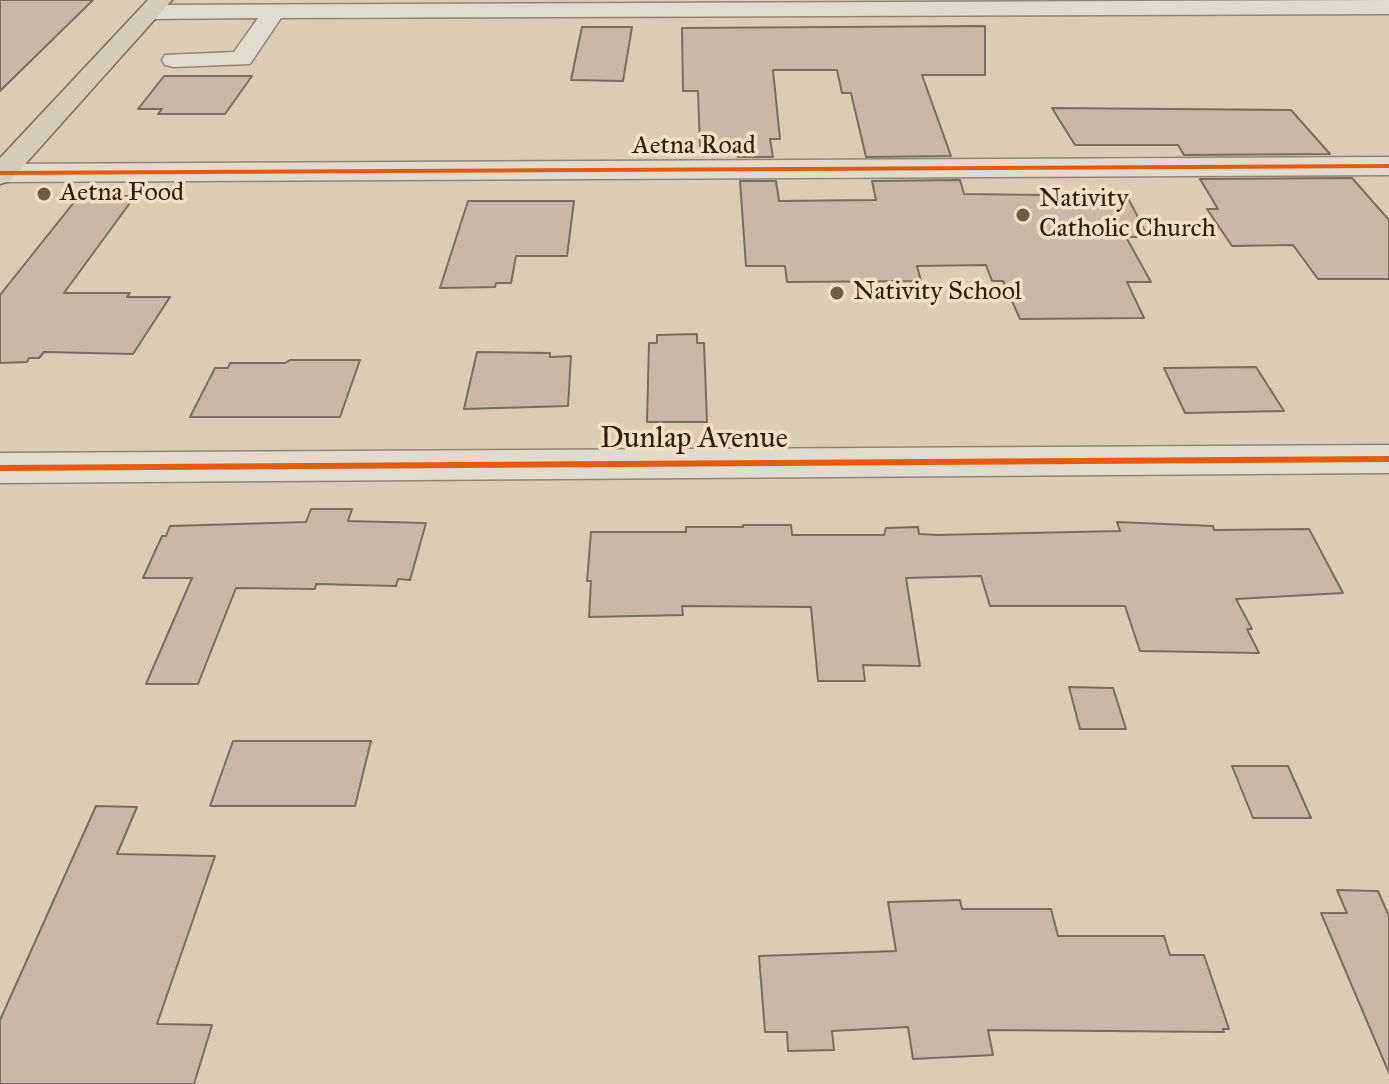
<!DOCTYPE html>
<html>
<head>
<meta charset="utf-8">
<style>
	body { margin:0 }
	canvas { display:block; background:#ddccb5 }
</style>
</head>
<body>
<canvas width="1389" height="1084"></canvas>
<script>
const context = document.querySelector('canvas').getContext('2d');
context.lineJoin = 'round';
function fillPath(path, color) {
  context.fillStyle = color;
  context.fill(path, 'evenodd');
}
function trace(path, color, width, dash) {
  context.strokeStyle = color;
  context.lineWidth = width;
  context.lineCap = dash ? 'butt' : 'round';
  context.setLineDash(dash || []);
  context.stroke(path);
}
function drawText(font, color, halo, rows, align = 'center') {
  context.font = font + ' "IM FELL Great Primer",serif';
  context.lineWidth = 7;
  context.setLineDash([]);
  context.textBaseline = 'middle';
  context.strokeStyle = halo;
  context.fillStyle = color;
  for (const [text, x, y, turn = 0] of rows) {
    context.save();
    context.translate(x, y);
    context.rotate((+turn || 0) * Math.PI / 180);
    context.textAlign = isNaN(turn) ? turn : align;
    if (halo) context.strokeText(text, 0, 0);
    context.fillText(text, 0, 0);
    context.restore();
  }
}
const building = new Path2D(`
	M 0,0 L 93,0 L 0,91 Z
	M 985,26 L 985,75 L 922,75 L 951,156 L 866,157 L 851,93 L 842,93 L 837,70 L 773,70 L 780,139 L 770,139 L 773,157 L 738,157 L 737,146 L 700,146 L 698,91 L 683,91 L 682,28 Z
	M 582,27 L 632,27 L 623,81 L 571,80 Z
	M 164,76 L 252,76 L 225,114 L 158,114 L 162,109 L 138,109 Z
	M 1052,108 L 1291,110 L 1330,154 L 1184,155 L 1178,145 L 1075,145 Z
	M 1352,178 L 1389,220 L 1389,279 L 1318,279 L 1293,245 L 1232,246 L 1207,209 L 1218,209 L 1200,179 Z
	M 960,180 L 964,194 L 1127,196 L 1148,237 L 1126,237 L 1151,282 L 1127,282 L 1144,318 L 1020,319 L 1003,281 L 992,281 L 986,265 L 917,266 L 921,281 L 787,282 L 785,266 L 746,266 L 740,181 L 776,181 L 779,201 L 876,200 L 872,181 Z
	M 79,196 L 135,196 L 64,293 L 130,293 L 127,297 L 170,297 L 133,354 L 44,352 L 39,358 L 29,358 L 27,362 L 0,363 L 0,295 Z
	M 468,201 L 574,201 L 567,256 L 516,256 L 511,283 L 496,283 L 495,287 L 440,288 Z
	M 697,334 L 697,343 L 704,343 L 707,422 L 647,422 L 649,343 L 657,343 L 657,335 Z
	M 477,352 L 550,353 L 550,357 L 571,356 L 568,406 L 464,409 Z
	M 290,360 L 360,360 L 340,417 L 190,417 L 215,368 L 228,368 L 230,363 L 285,363 Z
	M 1256,367 L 1284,411 L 1185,413 L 1164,368 Z
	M 311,509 L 352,509 L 348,521 L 426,523 L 410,580 L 398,579 L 396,586 L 316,584 L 315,589 L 236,588 L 198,684 L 146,684 L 192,578 L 143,578 L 162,536 L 166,536 L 170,526 L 306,522 Z
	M 1117,522 L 1213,526 L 1214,530 L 1309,529 L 1343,593 L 1236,599 L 1252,629 L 1247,629 L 1259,653 L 1140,651 L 1125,606 L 990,606 L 981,576 L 906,578 L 920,666 L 863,665 L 865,681 L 818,681 L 811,607 L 682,606 L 683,615 L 589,617 L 591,581 L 587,581 L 591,532 L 686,532 L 686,527 L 743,527 L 743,525 L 791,525 L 792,535 L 884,535 L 886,528 L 918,527 L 919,534 L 937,535 L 1120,531 Z
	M 1069,687 L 1113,688 L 1126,729 L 1080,729 Z
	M 233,741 L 371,741 L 355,806 L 210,806 Z
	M 1232,766 L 1288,766 L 1311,818 L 1253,818 Z
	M 96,806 L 137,807 L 117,854 L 215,856 L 157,1024 L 212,1025 L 194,1084 L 0,1084 L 0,1020 Z
	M 1337,890 L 1378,891 L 1389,916 L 1389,1073 L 1321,913 L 1347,913 Z
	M 960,900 L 962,909 L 1051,909 L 1058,936 L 1164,936 L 1170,955 L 1204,955 L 1229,1029 L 1223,1029 L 1224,1032 L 988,1030 L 993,1055 L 913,1059 L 908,1027 L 832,1031 L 834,1050 L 788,1051 L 787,1032 L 765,1032 L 759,956 L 896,951 L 888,902 Z`);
fillPath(building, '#cbb7a7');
trace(building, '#786d60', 2);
const minor = new Path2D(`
	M 1389,0 L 1389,14 L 281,18 L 250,64 L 174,67 L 165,65 L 162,60 L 165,55 L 234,52 L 258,18 L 150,19 L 142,17 L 138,12 L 142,7 L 150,5 Z
	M 1389,157 L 1389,175 L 0,182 L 0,164 Z
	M 1389,445 L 1389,473 L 0,483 L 0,453 Z`);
const major = new Path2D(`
	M 148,0 L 172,0 L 10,181 L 0,184 L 0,158 Z`);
trace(minor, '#918476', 3);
trace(major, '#786d60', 3);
fillPath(minor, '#e3dace');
fillPath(major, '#d7cbba');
fillPath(new Path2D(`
	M 1389,164 L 1389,168 L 0,175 L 0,171 Z
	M 1389,456 L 1389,462 L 0,471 L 0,465 Z`), '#e8590c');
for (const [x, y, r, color] of [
	[44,194,8,"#6d5a49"],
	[1023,215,8,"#6d5a49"],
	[837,293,8,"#6d5a49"]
]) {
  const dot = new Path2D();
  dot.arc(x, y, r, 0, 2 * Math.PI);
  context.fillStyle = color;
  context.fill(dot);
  trace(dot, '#f3e0c4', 3);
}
drawText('26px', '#311d0f', '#f3e0c4', [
	["Aetna Road",694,147]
]);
drawText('26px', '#311d0f', '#f3e0c4', [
	["Aetna Food",60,194],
	["Nativity",1039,200],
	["Catholic Church",1039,230],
	["Nativity School",853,293]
], 'left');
drawText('30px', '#311d0f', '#f3e0c4', [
	["Dunlap Avenue",694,440]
]);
</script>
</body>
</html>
